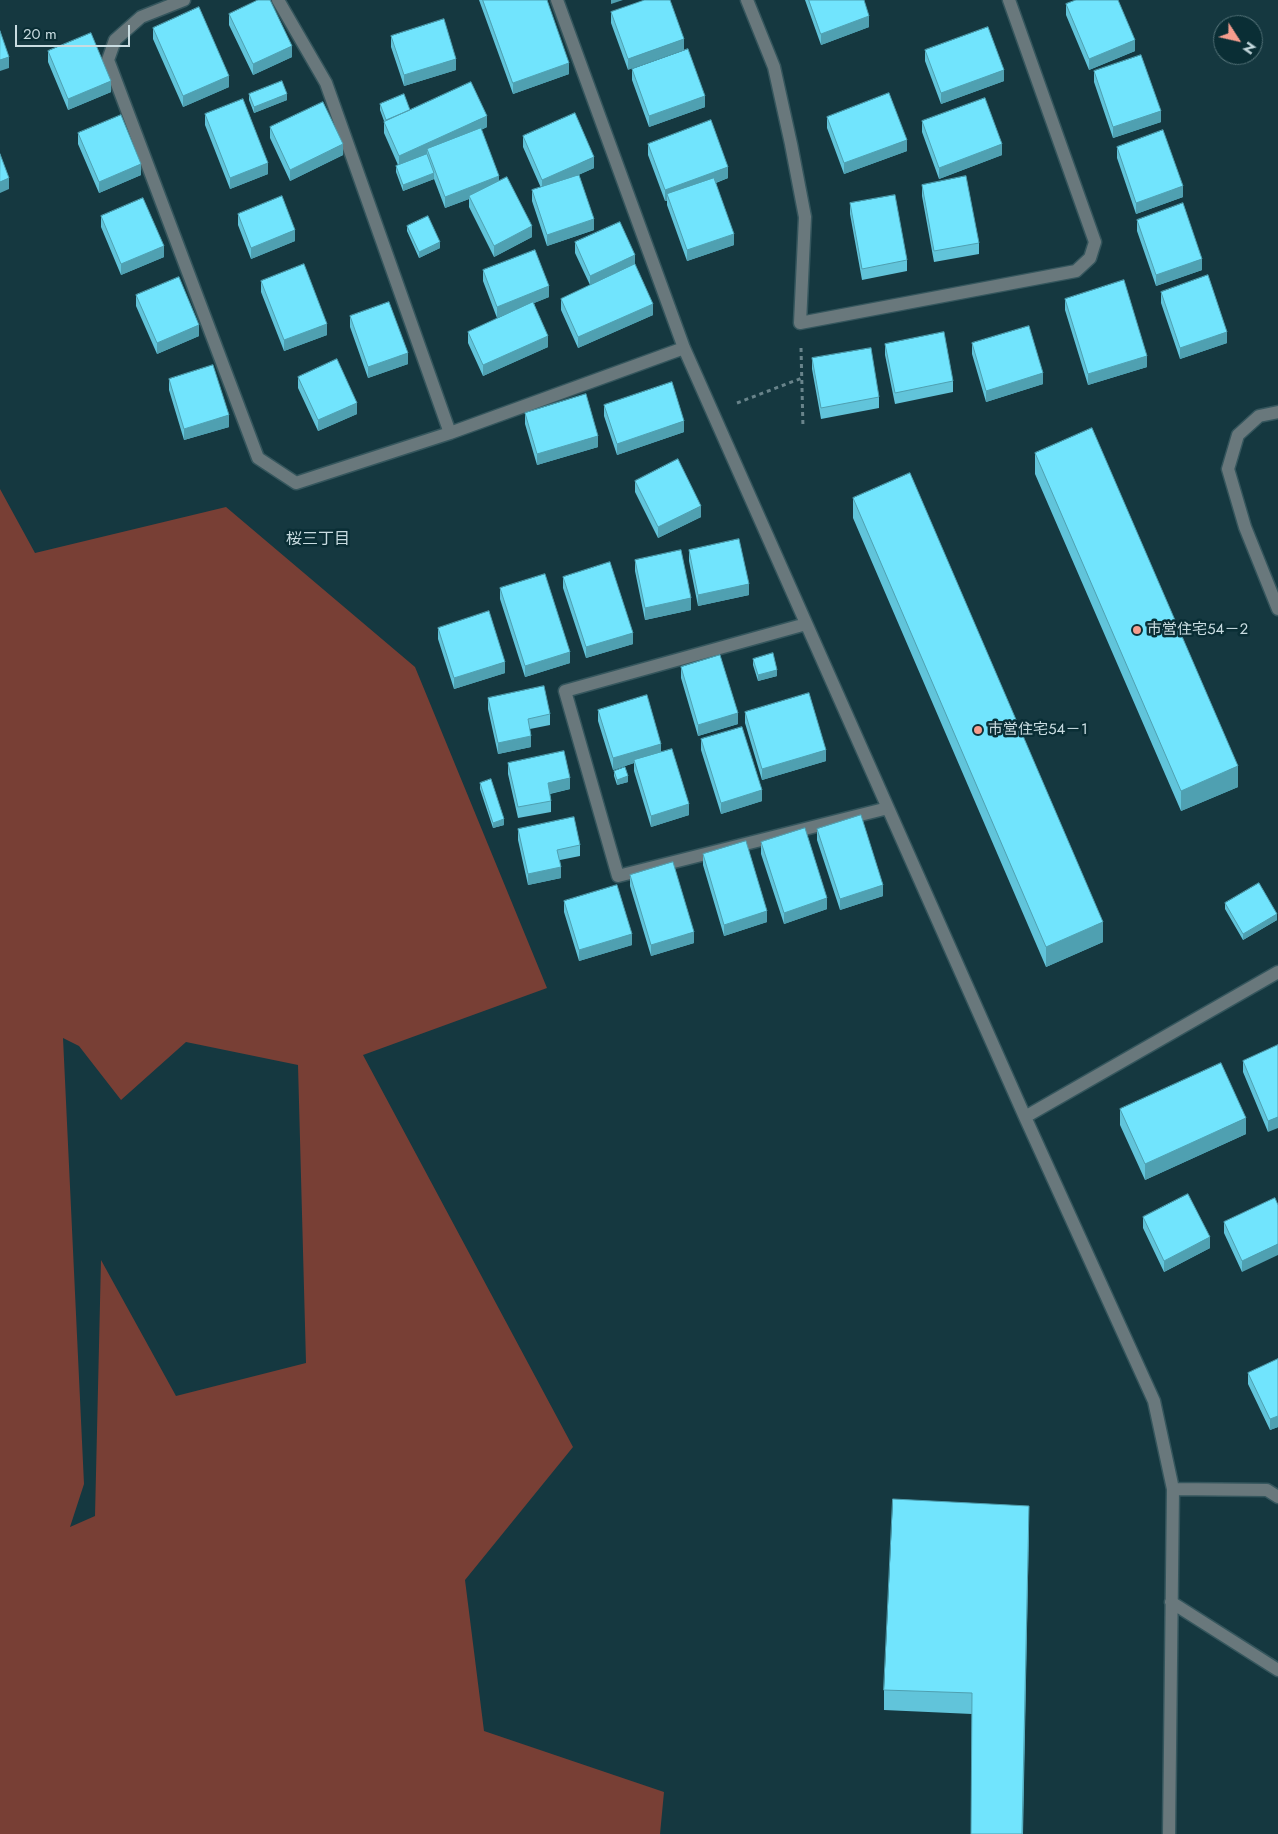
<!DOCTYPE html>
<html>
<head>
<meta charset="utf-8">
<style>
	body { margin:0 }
	#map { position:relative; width:1278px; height:1834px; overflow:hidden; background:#153840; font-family:Jost,sans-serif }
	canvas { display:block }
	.north { position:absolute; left:1213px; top:15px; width:50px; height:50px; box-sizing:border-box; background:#0a2e35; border:1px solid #56747a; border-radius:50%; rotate:125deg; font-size:14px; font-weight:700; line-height:20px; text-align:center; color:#c9dce1 }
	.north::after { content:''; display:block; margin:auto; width:18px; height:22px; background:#f59d8e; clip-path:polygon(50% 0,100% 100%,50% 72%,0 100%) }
	.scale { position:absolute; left:15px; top:25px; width:115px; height:22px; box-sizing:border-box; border:2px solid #c9dce1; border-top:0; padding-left:6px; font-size:15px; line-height:18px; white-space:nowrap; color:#c9dce1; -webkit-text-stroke:4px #0a2e35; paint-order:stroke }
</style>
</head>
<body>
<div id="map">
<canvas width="1278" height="1834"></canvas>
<div class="north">N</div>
<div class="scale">20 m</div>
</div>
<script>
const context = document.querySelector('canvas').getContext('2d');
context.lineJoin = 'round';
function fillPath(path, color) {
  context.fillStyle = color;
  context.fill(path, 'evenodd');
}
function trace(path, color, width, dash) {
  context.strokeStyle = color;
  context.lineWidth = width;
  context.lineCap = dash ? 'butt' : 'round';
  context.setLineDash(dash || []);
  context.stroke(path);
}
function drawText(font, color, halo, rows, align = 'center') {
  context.font = font + ' Jost,"Noto Sans JP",sans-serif';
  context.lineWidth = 5;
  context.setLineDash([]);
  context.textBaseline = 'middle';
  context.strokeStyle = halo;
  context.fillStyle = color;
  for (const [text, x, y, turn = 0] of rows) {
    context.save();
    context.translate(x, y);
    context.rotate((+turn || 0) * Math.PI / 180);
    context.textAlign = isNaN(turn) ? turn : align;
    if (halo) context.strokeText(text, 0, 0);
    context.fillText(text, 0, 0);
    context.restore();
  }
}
fillPath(new Path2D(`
	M 0,489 L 35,553 L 226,507 L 415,667 L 547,988 L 363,1055 L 573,1447 L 465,1580 L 484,1731 L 664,1792 L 660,1834 L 0,1834 ZM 63,1038 L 79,1046 L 121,1100 L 186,1042 L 298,1065 L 306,1363 L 176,1396 L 101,1260 L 95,1516 L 70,1527 L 84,1484 Z`), '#783f35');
const minor = new Path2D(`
	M 184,0 L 141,17 L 115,40 L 108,60 L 258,458 L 296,483 L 450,433
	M 278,0 L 326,83 L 450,433 L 684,348
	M 557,0 L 684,348 L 1025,1117 L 1154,1401 L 1173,1489 L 1169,1834
	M 747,0 L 774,67 L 791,144 L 805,217 L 800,323 L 1076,271 L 1090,258 L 1095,242 L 1009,0
	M 1278,412 L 1259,416 L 1238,435 L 1228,469 L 1245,527 L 1278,609
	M 806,624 L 565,691 L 618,876 L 888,808
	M 1025,1117 L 1278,972
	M 1173,1489 L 1267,1490 L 1278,1497
	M 1171,1602 L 1278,1670`);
trace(minor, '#35565d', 15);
trace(new Path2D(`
	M 801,348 L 803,428
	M 737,403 L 802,378`), '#69848b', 3, [4, 4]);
trace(minor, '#69787c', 12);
fillPath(new Path2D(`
	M 479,0 L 547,0 L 569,74 L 513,94 Z
	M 645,0 L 628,70 L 611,23 L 611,12 Z
	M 805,0 L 864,0 L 869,27 L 821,45 Z
	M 1066,4 L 1135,51 L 1089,70 L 1066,15 Z
	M 229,14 L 292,57 L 253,75 L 229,25 Z
	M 153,28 L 229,87 L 183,107 L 153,39 Z
	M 391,36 L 456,70 L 404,86 L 391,47 Z
	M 925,50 L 1004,81 L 941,104 L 925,61 Z
	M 48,51 L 111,92 L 68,110 L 48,62 Z
	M 632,69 L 705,107 L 649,127 L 632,80 Z
	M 1094,71 L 1161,122 L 1113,138 L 1094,82 Z
	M 249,94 L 287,100 L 254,113 L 249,100 Z
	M 380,104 L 410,110 L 487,127 L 481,130 L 499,181 L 532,237 L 494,257 L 469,207 L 469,199 L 445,208 L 434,179 L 403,191 L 396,172 L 396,166 L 398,165 L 384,133 L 384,121 L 380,110 Z
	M 205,114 L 268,174 L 230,189 L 205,125 Z
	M 827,117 L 907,151 L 844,174 L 827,128 Z
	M 922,121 L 1002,155 L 939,179 L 922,132 Z
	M 270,127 L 343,155 L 290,181 L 270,138 Z
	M 78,133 L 141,175 L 99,193 L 78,144 Z
	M 523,136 L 594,168 L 576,176 L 594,230 L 547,246 L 532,201 L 532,190 L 541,188 L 523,147 Z
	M 648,144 L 728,178 L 716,183 L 734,245 L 687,261 L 667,205 L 667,201 L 665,201 L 648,155 Z
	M 1117,147 L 1183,197 L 1136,214 L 1117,158 Z
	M 922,185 L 979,243 L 979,254 L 934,262 L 922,196 Z
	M 850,203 L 907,260 L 907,271 L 862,280 L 850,214 Z
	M 238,214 L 295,241 L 251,259 L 238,225 Z
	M 101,216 L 164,257 L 121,275 L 101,227 Z
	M 1137,220 L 1202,270 L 1156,286 L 1137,231 Z
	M 407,226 L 440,248 L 419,258 L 407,231 Z
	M 575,242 L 635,265 L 653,315 L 578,348 L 561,310 L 561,299 L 590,285 L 575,253 Z
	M 483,270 L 549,297 L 534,303 L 548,347 L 483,376 L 468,343 L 468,332 L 516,310 L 497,318 L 483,281 Z
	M 261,281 L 327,335 L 284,351 L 261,292 Z
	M 1161,292 L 1227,343 L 1180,359 L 1161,303 Z
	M 136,295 L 199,336 L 157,354 L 136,306 Z
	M 1065,299 L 1147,367 L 1088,385 L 1065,310 Z
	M 350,316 L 408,364 L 368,378 L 350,327 Z
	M 972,343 L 1043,384 L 986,402 L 972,354 Z
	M 885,344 L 953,381 L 953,392 L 895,404 L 885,355 Z
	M 812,358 L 879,397 L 879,408 L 821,419 L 812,369 Z
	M 298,377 L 357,414 L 318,431 L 298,388 Z
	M 169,379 L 229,427 L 184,440 L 169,390 Z
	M 604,405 L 684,432 L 617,455 L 604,416 Z
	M 525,413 L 598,447 L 537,465 L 525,424 Z
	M 1035,453 L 1238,787 L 1181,811 L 1035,474 Z
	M 635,481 L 701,517 L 658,538 L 635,492 Z
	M 853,498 L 1103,942 L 1046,967 L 853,518 Z
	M 689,550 L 749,595 L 698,606 L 689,561 Z
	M 635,560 L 691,610 L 645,620 L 635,571 Z
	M 563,577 L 633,644 L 586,658 L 563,588 Z
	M 500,588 L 570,663 L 525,677 L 500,599 Z
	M 438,628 L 505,673 L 454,689 L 438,639 Z
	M 753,659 L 777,676 L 758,681 L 753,665 Z
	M 681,667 L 738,724 L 698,736 L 681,678 Z
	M 488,698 L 550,714 L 550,725 L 530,729 L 531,747 L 498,754 L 488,709 Z
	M 598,710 L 661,752 L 689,815 L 651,827 L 634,771 L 634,763 L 613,770 L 598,721 Z
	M 745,712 L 826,761 L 762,780 L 745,723 Z
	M 701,739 L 762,801 L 721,814 L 701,750 Z
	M 508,763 L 570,789 L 550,794 L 551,801 L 551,812 L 518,818 L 508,774 Z
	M 614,771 L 628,782 L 617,785 L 614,776 Z
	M 480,783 L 504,825 L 493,828 L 480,789 Z
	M 518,829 L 580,845 L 580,856 L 560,860 L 561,878 L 528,885 L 518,840 Z
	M 817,829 L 883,896 L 840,910 L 817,840 Z
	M 761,842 L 827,909 L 784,924 L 761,854 Z
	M 703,854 L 767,922 L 724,936 L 703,865 Z
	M 630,875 L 694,943 L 651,956 L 630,886 Z
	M 564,901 L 632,945 L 579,961 L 564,912 Z
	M 1225,903 L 1277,920 L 1243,940 L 1225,909 Z
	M 1278,1045 L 1268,1132 L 1243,1072 L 1243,1061 Z
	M 1120,1109 L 1246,1134 L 1145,1180 L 1120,1125 Z
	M 1275,1198 L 1242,1272 L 1224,1233 L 1224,1222 Z
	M 1143,1217 L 1210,1248 L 1164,1272 L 1143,1228 Z
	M 1278,1359 L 1278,1427 L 1270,1430 L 1248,1384 L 1248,1373 Z
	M 1029,1527 L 1023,1834 L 971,1834 L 972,1714 L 884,1710 L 884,1690 Z`), '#61c4da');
fillPath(new Path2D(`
	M 611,0 L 623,0 L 611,4 Z
	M 869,16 L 869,27 L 821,45 L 821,34 Z
	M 684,39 L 684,50 L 628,70 L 628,59 Z
	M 1135,40 L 1135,51 L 1089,70 L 1089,59 Z
	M 292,46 L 292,57 L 253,75 L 253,64 Z
	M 9,57 L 9,68 L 0,71 L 0,60 Z
	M 456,59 L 456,70 L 404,86 L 404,75 Z
	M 569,63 L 569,74 L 513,94 L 513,83 Z
	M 1004,70 L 1004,81 L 941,104 L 941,93 Z
	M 229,76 L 229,87 L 183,107 L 183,96 Z
	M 111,81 L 111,92 L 68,110 L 68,99 Z
	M 287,94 L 287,100 L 254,113 L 254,107 Z
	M 705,96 L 705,107 L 649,127 L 649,116 Z
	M 1161,111 L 1161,122 L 1113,138 L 1113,127 Z
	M 487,116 L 487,127 L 429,154 L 427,149 L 427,155 L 399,167 L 399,156 Z
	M 907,140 L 907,151 L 844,174 L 844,163 Z
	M 343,144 L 343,155 L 290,181 L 290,170 Z
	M 1002,144 L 1002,155 L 939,179 L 939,168 Z
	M 594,157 L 594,168 L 542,191 L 542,180 Z
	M 268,163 L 268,174 L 230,189 L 230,178 Z
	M 141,164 L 141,175 L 99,193 L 99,182 Z
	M 728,167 L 728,178 L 669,200 L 667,194 L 667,201 L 665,201 L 665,190 Z
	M 434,173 L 434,179 L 403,191 L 403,185 Z
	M 499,176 L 499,187 L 469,196 L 469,199 L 445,208 L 445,197 Z
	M 9,178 L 9,189 L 0,193 L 0,182 Z
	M 1183,186 L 1183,197 L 1136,214 L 1136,203 Z
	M 594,219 L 594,230 L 547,246 L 547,235 Z
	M 532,226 L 532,237 L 494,257 L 494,246 Z
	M 295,230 L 295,241 L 251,259 L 251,248 Z
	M 734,234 L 734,245 L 687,261 L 687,250 Z
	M 440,242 L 440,248 L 419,258 L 419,252 Z
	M 164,246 L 164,257 L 121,275 L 121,264 Z
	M 635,255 L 635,266 L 590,287 L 590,276 Z
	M 1202,259 L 1202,270 L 1156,286 L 1156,275 Z
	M 549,286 L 549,297 L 497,318 L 497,307 Z
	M 653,304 L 653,315 L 578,348 L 578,337 Z
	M 327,324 L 327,335 L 284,351 L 284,340 Z
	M 199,325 L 199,336 L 157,354 L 157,343 Z
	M 1227,332 L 1227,343 L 1180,359 L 1180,348 Z
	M 548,336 L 548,347 L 483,376 L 483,365 Z
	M 408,353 L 408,364 L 368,378 L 368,367 Z
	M 1147,356 L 1147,367 L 1088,385 L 1088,374 Z
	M 1043,373 L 1043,384 L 986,402 L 986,391 Z
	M 357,403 L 357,414 L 318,431 L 318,420 Z
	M 229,415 L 229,427 L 184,440 L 184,429 Z
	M 684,421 L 684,432 L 617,455 L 617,444 Z
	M 598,436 L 598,447 L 537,465 L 537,454 Z
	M 701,506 L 701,517 L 658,538 L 658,527 Z
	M 749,584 L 749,595 L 698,606 L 698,595 Z
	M 691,598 L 691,610 L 645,620 L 645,608 Z
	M 633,633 L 633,644 L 586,658 L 586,647 Z
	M 570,652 L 570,663 L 525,677 L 525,666 Z
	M 505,662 L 505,673 L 454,689 L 454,678 Z
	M 777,670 L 777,676 L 758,681 L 758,675 Z
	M 738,713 L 738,724 L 698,736 L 698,725 Z
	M 531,736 L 531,747 L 498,754 L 498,743 Z
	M 661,744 L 661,755 L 634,760 L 634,763 L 613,770 L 613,758 Z
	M 826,750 L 826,761 L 762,780 L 762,769 Z
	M 1238,766 L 1238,787 L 1181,811 L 1181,791 Z
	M 628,776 L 628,782 L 617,785 L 617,780 Z
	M 570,778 L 570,789 L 548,794 L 548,783 Z
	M 762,790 L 762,801 L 721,814 L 721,803 Z
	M 689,804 L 689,815 L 651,827 L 651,816 Z
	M 504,819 L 504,825 L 493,828 L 493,823 Z
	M 561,867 L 561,878 L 528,885 L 528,874 Z
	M 883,885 L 883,896 L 840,910 L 840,899 Z
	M 827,898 L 827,909 L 784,924 L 784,913 Z
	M 767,911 L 767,922 L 724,936 L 724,925 Z
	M 1277,914 L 1277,920 L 1243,940 L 1243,934 Z
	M 1103,922 L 1103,942 L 1046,967 L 1046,947 Z
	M 694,932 L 694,943 L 651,956 L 651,945 Z
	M 632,934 L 632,945 L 579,961 L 579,950 Z
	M 1278,1117 L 1278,1128 L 1268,1132 L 1268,1121 Z
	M 1246,1118 L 1246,1134 L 1145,1180 L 1145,1164 Z
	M 1210,1237 L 1210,1248 L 1164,1272 L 1164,1261 Z
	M 1278,1244 L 1278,1255 L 1242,1272 L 1242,1261 Z
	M 1278,1416 L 1278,1427 L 1270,1430 L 1270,1419 Z`), '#4fa0b1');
const building = new Path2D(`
	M 258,0 L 270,0 L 292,46 L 253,64 L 229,14 Z
	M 483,0 L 547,0 L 569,63 L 513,83 Z
	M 645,0 L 670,0 L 684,39 L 628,59 L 611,12 Z
	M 809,0 L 864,0 L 869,16 L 821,34 Z
	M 1076,0 L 1118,0 L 1135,40 L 1089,59 L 1066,4 Z
	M 199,7 L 229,76 L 183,96 L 153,28 Z
	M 444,19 L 456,59 L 404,75 L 391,36 Z
	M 988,27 L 1004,70 L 941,93 L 925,50 Z
	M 0,31 L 9,57 L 0,60 Z
	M 91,33 L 111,81 L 68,99 L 48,51 Z
	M 688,49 L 705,96 L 649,116 L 632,69 Z
	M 1141,55 L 1161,111 L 1113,127 L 1094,71 Z
	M 282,81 L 287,94 L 254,107 L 249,94 Z
	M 471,82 L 487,116 L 399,156 L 384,122 Z
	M 889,93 L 907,140 L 844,163 L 827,117 Z
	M 404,94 L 410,110 L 386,120 L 380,104 Z
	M 985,98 L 1002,144 L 939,168 L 922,121 Z
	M 243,99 L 268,163 L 230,178 L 205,114 Z
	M 323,102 L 343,144 L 290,170 L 270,127 Z
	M 575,113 L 594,157 L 542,180 L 523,136 Z
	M 121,115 L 141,164 L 99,182 L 78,133 Z
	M 711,120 L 728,167 L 665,190 L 648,144 Z
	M 481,128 L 499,176 L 445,197 L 427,149 Z
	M 1163,130 L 1183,186 L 1136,203 L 1117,147 Z
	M 0,154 L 9,178 L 0,182 Z
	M 427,154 L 434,173 L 403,185 L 396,166 Z
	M 579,175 L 594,219 L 547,235 L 532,190 Z
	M 966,176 L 979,243 L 934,251 L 922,185 Z
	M 507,177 L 532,226 L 494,246 L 469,196 Z
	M 714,178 L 734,234 L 687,250 L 667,194 Z
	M 895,195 L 907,260 L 862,269 L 850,203 Z
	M 282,196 L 295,230 L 251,248 L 238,214 Z
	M 143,198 L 164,246 L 121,264 L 101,216 Z
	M 1183,203 L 1202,259 L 1156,275 L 1137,220 Z
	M 428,216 L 440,242 L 419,252 L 407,226 Z
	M 620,222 L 635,255 L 590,276 L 575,242 Z
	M 535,250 L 549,286 L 497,307 L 483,270 Z
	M 304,264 L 327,324 L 284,340 L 261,281 Z
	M 635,264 L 653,304 L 578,337 L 561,299 Z
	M 1208,275 L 1227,332 L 1180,348 L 1161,292 Z
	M 179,277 L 199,325 L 157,343 L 136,295 Z
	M 1124,280 L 1147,356 L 1088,374 L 1065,299 Z
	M 389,302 L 408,353 L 368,367 L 350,316 Z
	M 533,302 L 548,336 L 483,365 L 468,332 Z
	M 1029,326 L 1043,373 L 986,391 L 972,343 Z
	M 944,332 L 953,381 L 895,393 L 885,344 Z
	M 871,348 L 879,397 L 821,408 L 812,358 Z
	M 337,359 L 357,403 L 318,420 L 298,377 Z
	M 213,365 L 229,415 L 184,429 L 169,379 Z
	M 672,382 L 684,421 L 617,444 L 604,405 Z
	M 586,394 L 598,436 L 537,454 L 525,413 Z
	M 1092,428 L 1238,766 L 1181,791 L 1035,453 Z
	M 678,459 L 701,506 L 658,527 L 635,481 Z
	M 910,473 L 1103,922 L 1046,947 L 853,498 Z
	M 739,539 L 749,584 L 698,595 L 689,550 Z
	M 681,550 L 691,598 L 645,608 L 635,560 Z
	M 610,562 L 633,633 L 586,647 L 563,577 Z
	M 545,574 L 570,652 L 525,666 L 500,588 Z
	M 489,611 L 505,662 L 454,678 L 438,628 Z
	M 773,653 L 777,670 L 758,675 L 753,659 Z
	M 720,655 L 738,713 L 698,725 L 681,667 Z
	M 544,686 L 550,714 L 528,719 L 531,736 L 498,743 L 488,698 Z
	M 809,693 L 826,750 L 762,769 L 745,712 Z
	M 647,695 L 661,744 L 613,758 L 598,710 Z
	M 742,727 L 762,790 L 721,803 L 701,739 Z
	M 672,749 L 689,804 L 651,816 L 634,760 Z
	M 564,751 L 570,778 L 548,783 L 551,801 L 518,807 L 508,763 Z
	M 625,767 L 628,776 L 617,780 L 614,771 Z
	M 491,779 L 504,819 L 493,823 L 480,783 Z
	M 861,815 L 883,885 L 840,899 L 817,829 Z
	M 574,817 L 580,845 L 557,850 L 561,867 L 528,874 L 518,829 Z
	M 805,828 L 827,898 L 784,913 L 761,842 Z
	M 746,841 L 767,911 L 724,925 L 703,854 Z
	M 673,862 L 694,932 L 651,945 L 630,875 Z
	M 1259,883 L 1277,914 L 1243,934 L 1225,903 Z
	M 617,885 L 632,934 L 579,950 L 564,901 Z
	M 1278,1045 L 1278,1117 L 1268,1121 L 1243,1061 Z
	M 1221,1063 L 1246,1118 L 1145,1164 L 1120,1109 Z
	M 1188,1194 L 1210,1237 L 1164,1261 L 1143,1217 Z
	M 1275,1198 L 1278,1205 L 1278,1244 L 1242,1261 L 1224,1222 Z
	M 1278,1359 L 1278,1416 L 1270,1419 L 1248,1373 Z
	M 893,1499 L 1029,1506 L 1022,1834 L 971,1834 L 972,1693 L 884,1690 Z`);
fillPath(building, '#71e4fd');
trace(building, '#4fa0b1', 1);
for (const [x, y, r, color] of [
	[1137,630,5,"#f59d8e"],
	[978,730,5,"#f59d8e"]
]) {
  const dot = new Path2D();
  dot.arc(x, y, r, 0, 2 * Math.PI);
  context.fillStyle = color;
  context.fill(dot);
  trace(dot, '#0a2e35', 2);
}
drawText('15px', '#c9dce1', '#0a2e35', [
	["市営住宅５４－２",1147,630],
	["市営住宅５４－１",988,730]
], 'left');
drawText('16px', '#c9dce1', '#0a2e35', [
	["桜三丁目",318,540]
]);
</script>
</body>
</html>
